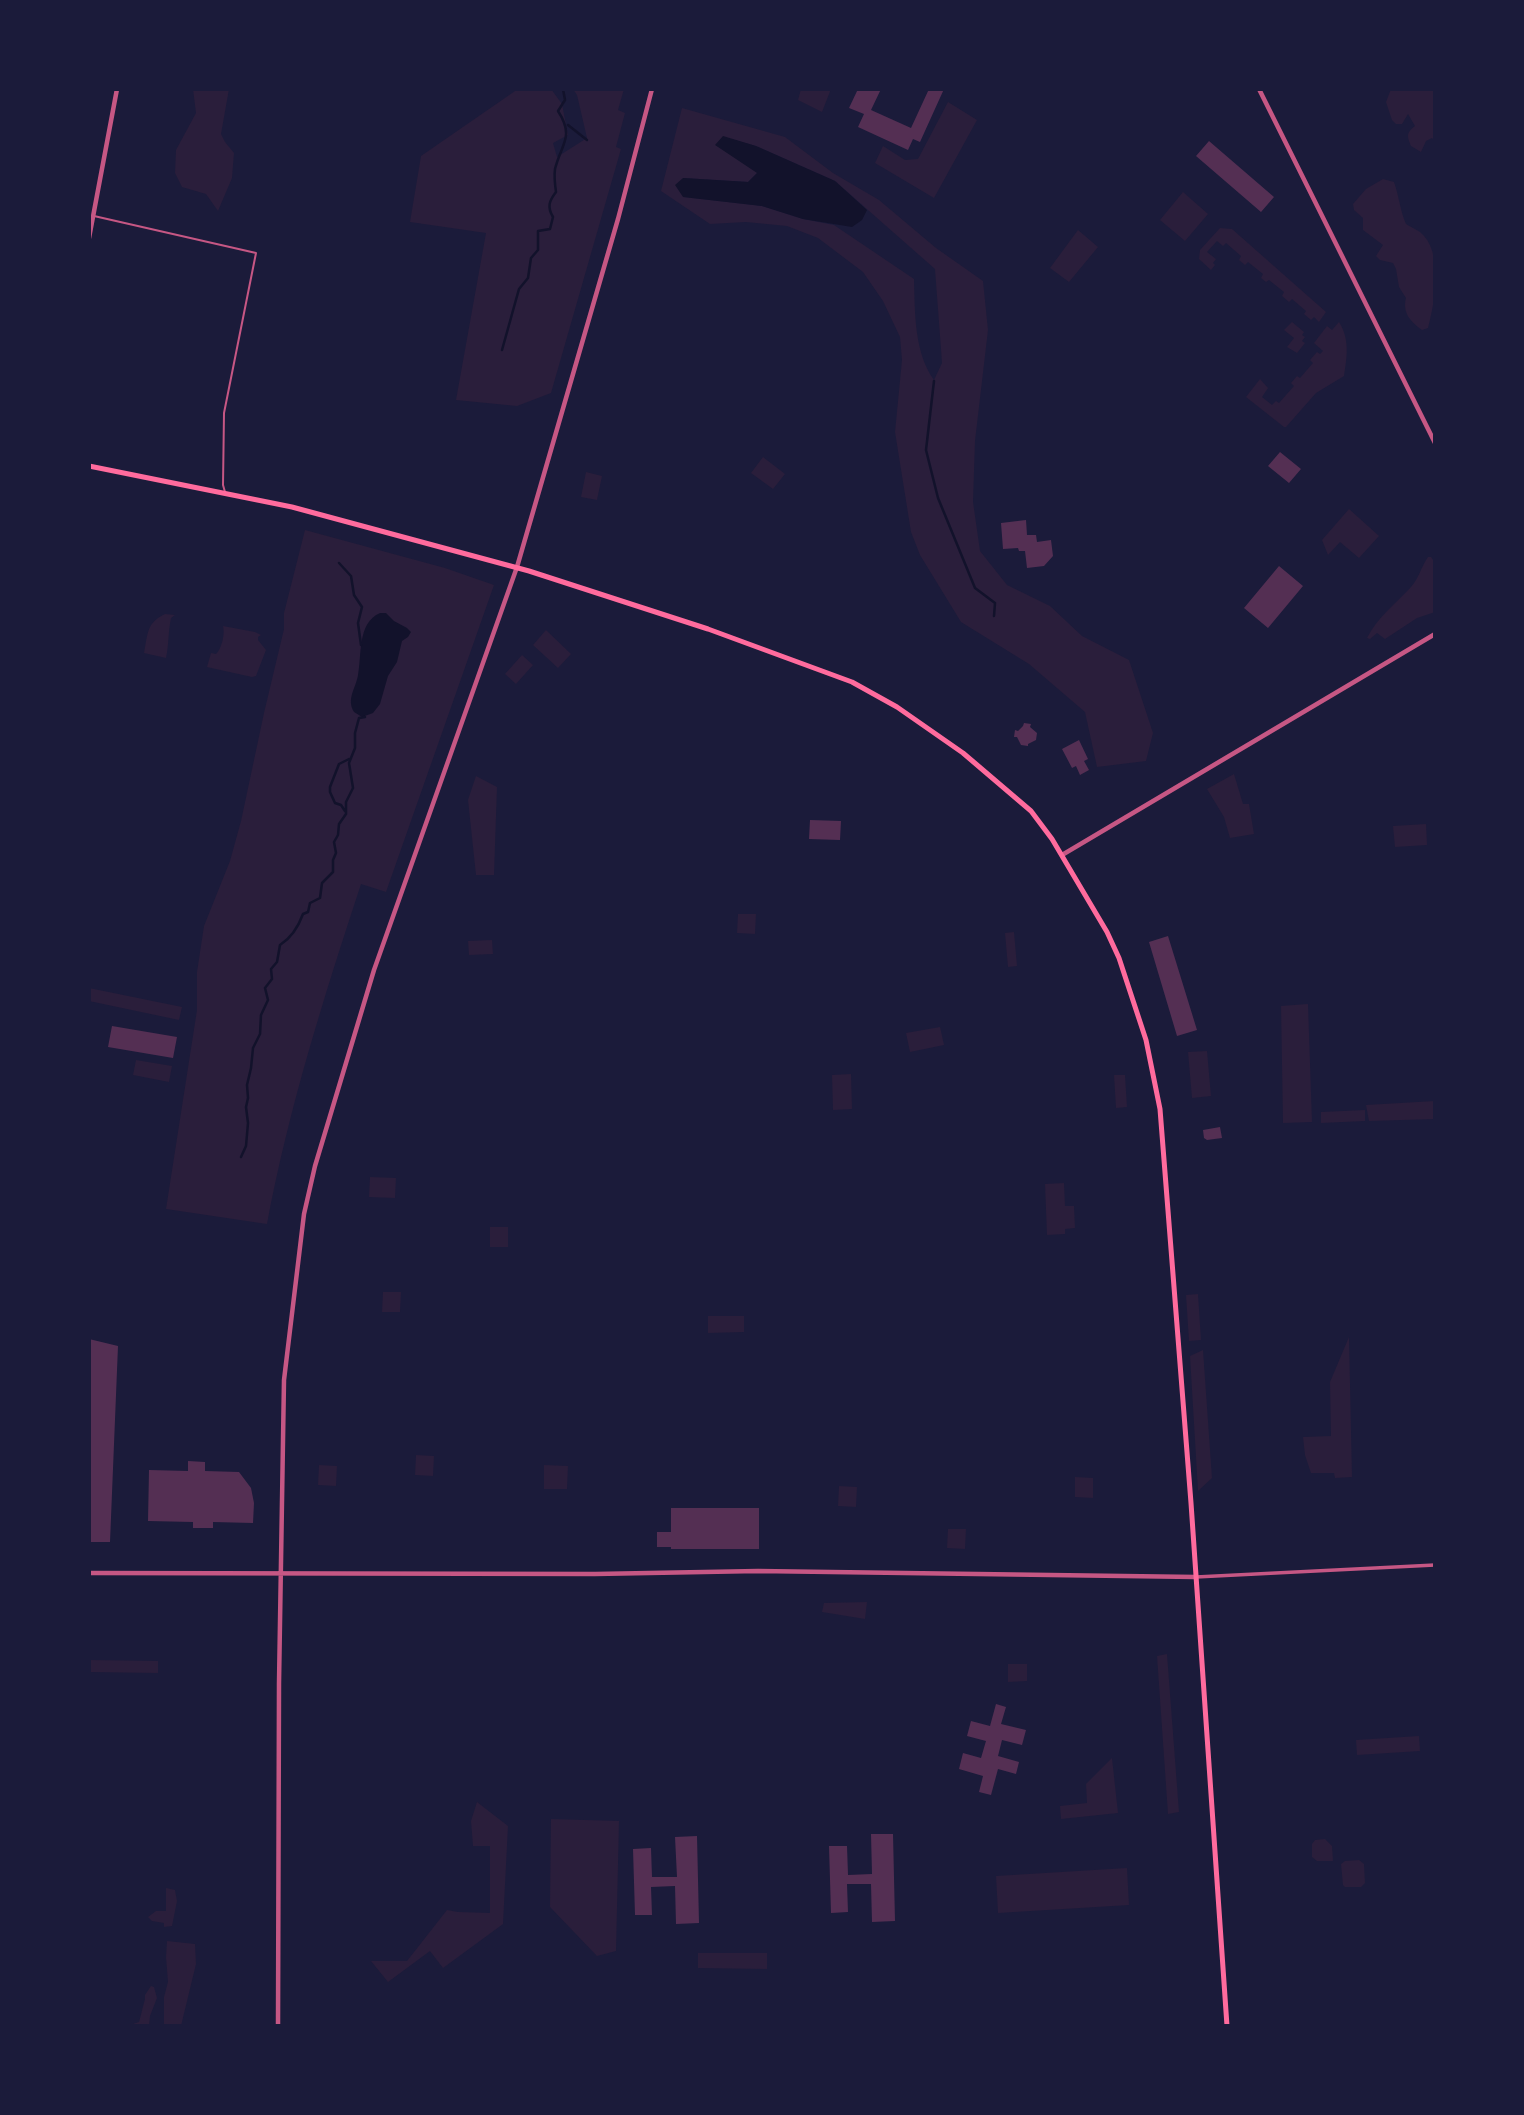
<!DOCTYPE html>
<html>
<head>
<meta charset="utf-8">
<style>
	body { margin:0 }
	#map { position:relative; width:1524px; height:2115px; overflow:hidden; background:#1b1b3a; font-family:Helvetica,sans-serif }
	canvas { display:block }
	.frame { position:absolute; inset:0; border:91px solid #1b1b3a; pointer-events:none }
</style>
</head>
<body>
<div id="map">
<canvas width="1524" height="2115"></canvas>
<div class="frame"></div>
</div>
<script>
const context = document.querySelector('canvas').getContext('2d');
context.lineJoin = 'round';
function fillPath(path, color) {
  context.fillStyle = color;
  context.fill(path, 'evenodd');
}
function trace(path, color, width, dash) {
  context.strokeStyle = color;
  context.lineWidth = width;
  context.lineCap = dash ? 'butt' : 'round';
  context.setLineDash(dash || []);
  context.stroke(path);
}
fillPath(new Path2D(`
	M 193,89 L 229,89 L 221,134 L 225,142 L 234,153 L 232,178 L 218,211 L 206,194 L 182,187 L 175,173 L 176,150 L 196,113 Z
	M 518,89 L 551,89 L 562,104 L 568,135 L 553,143 L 557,157 L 587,138 L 577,95 L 573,89 L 624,89 L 618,110 L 625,113 L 616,147 L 621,149 L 551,393 L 517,406 L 456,400 L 486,233 L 410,222 L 421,156 Z
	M 801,89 L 831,89 L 822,112 L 798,100 Z
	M 1391,89 L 1435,89 L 1435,141 L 1432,138 L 1426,141 L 1421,152 L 1411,146 C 1407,136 1406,133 1415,126 L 1408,114 L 1402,124 L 1396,124 L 1392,120 L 1386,102 Z
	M 948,102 L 977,120 L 934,198 L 875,163 L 883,146 L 905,160 L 918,159 Z
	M 682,108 L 785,137 L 833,173 L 879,200 L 936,248 L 983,281 L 988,330 L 975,441 L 973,502 L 980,551 L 1007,585 L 1050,606 L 1082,636 L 1129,660 L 1153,733 L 1146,761 L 1097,767 L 1085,712 L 1029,664 L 961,622 L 920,555 L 911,532 L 895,432 L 902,360 L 900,337 L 883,301 L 863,272 L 818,238 L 787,226 L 746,222 L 710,224 L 661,191 ZM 723,137 L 756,146 L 835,181 L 935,269 L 942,363 L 934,380 C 914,352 915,313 914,279 L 834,225 L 803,219 L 762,206 L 684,197 L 683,178 L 748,182 L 758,172 L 716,145 Z
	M 1383,179 L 1394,182 C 1399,196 1400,210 1406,224 C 1410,227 1416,229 1420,232 C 1444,251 1435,303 1428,328 L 1422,330 C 1411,322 1402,313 1406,298 L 1399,287 L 1396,269 L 1393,263 L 1380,260 L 1376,256 L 1383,245 L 1363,230 L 1363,218 L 1354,210 L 1353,204 L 1366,189 Z
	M 1183,192 L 1208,214 L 1185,241 L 1160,220 Z
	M 1220,228 L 1232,229 L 1326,312 L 1319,322 L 1314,317 L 1311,320 L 1304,314 L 1306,311 L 1292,299 L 1289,302 L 1282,296 L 1284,292 L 1269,280 L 1266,282 L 1261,278 L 1263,274 L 1248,262 L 1245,265 L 1239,260 L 1241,256 L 1226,243 L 1223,246 L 1217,241 L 1207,252 L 1216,259 L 1213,263 L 1215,265 L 1211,270 L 1199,259 L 1200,250 Z
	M 1078,230 L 1098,247 L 1069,282 L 1050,268 Z
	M 1292,322 L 1304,332 L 1302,335 L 1305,337 L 1302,341 L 1305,343 L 1297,353 L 1287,347 L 1294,338 L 1284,330 Z
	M 1339,322 C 1350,339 1347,358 1344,376 L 1316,393 L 1286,427 L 1284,427 L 1246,397 L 1260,379 L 1268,388 L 1262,397 L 1272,405 L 1276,401 L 1279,403 L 1294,386 L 1291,383 L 1297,376 L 1300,378 L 1313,363 L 1310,360 L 1317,352 L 1320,354 L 1323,351 L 1314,343 L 1327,326 L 1332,330 Z
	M 763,457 L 785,474 L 773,489 L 751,473 Z
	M 586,472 L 602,476 L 597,500 L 581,497 Z
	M 1349,509 L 1379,536 L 1359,558 L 1340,542 L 1328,555 L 1322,540 Z
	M 305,530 L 445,568 L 494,585 L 386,892 L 361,884 C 324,997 289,1107 267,1224 L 166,1209 L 197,1010 L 197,972 L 204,926 L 230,861 L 241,821 L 264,713 L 284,629 L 284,613 Z
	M 1428,557 L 1431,557 L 1435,563 L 1435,612 L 1417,618 L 1385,639 L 1377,633 L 1370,639 L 1367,638 C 1377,618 1396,603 1411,587 C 1419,578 1421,567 1428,557 Z
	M 165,614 L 175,615 L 171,618 C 168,632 169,644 166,658 L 144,653 C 148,634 146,623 165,614 Z
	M 223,626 L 255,632 L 261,635 L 258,637 L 258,640 L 266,650 L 256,676 L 252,677 L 207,667 L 211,653 L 216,654 C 222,648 225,634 223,626 Z
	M 546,630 L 571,654 L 558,668 L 533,645 Z
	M 522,655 L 533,665 L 516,684 L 505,674 Z
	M 1234,774 L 1243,804 L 1249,804 L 1254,834 L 1230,838 L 1224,817 L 1207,789 Z
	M 476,776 L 497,787 L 494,875 L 476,875 L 468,800 Z
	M 1426,824 L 1427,845 L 1395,847 L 1393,826 Z
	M 738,914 L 756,914 L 755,934 L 737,933 Z
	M 1014,932 L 1017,966 L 1008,967 L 1005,933 Z
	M 492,940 L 493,954 L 469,955 L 468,941 Z
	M 89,988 L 182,1007 L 179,1020 L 89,1001 Z
	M 1308,1004 L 1312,1122 L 1283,1123 L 1281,1006 Z
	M 940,1027 L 944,1045 L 910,1052 L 906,1033 Z
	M 1207,1051 L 1211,1096 L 1192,1098 L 1188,1052 Z
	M 136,1060 L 172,1066 L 169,1082 L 133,1075 Z
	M 851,1074 L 852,1109 L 833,1110 L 832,1075 Z
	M 1125,1075 L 1127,1107 L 1116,1108 L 1114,1075 Z
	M 1435,1101 L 1435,1119 L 1369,1121 L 1366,1105 Z
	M 1365,1110 L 1365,1121 L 1321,1123 L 1321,1112 Z
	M 370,1177 L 396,1178 L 395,1198 L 369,1197 Z
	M 1064,1183 L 1065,1206 L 1074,1206 L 1075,1228 L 1065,1229 L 1065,1234 L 1047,1235 L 1045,1184 Z
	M 490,1227 L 508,1227 L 508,1247 L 490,1247 Z
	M 383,1292 L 401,1292 L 400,1312 L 382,1312 Z
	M 1198,1294 L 1201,1340 L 1189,1341 L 1186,1295 Z
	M 708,1316 L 744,1316 L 744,1332 L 708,1333 Z
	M 1349,1337 L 1352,1477 L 1335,1478 L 1334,1473 L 1311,1473 L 1305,1455 L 1303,1437 L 1331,1436 L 1330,1382 Z
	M 1203,1350 L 1212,1478 L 1198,1491 L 1190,1356 Z
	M 416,1455 L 434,1456 L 433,1476 L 415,1475 Z
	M 319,1465 L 337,1466 L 336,1486 L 318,1485 Z
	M 544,1465 L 568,1466 L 567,1489 L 544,1489 Z
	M 1075,1477 L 1093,1478 L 1093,1498 L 1075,1497 Z
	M 839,1486 L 857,1487 L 856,1507 L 838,1506 Z
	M 948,1529 L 966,1529 L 965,1549 L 947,1548 Z
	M 867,1602 L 865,1619 L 822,1612 L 824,1603 Z
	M 1167,1654 L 1179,1812 L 1168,1814 L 1157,1656 Z
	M 89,1660 L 158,1661 L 158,1673 L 89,1672 Z
	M 1008,1664 L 1027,1664 L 1027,1681 L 1008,1682 Z
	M 1419,1736 L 1420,1751 L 1357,1755 L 1356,1740 Z
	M 1112,1758 L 1118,1813 L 1061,1819 L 1060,1806 L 1087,1803 L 1086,1784 Z
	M 477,1802 L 508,1826 L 503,1924 L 443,1968 L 430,1951 L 388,1982 L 371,1961 L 407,1961 L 447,1910 L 458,1912 L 490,1913 L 490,1846 L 473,1846 L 471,1821 Z
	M 551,1819 L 619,1821 L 616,1951 L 597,1956 L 550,1907 Z
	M 1325,1839 L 1332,1846 L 1333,1861 L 1317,1861 L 1312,1857 L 1312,1844 L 1315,1840 Z
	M 1359,1860 L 1364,1864 L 1365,1883 L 1361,1887 L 1345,1887 L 1343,1885 L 1341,1864 L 1345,1861 Z
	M 1127,1868 L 1129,1905 L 998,1913 L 996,1876 Z
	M 166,1888 L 175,1890 L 177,1901 L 172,1926 L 164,1927 L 164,1923 L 152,1921 L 148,1917 L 156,1911 L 166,1911 Z
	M 167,1941 L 195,1944 L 196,1964 L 181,2026 L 164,2026 L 164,1997 L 168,1982 L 166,1957 Z
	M 698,1953 L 767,1953 L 767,1969 L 698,1968 Z
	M 151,1986 L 154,1987 L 157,1998 L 150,2016 L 149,2026 L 127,2026 L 139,2022 L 145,1999 L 145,1995 Z`), '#2a1e3b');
fillPath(new Path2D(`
	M 723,136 L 756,146 L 835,181 L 867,210 L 862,220 L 852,227 L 803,219 L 762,206 L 683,197 L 675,185 L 683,178 L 748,182 L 757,173 L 715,145 Z
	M 380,613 L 386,613 L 394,621 L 407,628 L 411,632 L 408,637 L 402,641 L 397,662 L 388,676 L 380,704 L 373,713 L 362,717 L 354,712 C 346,699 356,688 358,675 C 362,655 357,623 380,613 Z`), '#12122b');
trace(new Path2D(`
	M 568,125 L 587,140
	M 502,350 L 519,289 L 528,278 L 531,258 L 538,250 L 538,231 L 550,229 L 553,217 C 547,207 549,201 556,192 C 555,185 554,176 555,169 C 561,144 575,137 558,111 L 565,100 L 563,89
	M 934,381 L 926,450 L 938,498 L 975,588 L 995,603 L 994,616
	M 339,563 L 351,576 L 354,595 L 362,607 L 358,623 L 361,645
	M 345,811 L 341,805 L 335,803 L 330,792 L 330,787 L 339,764 L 349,759
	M 241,1157 L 246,1146 L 248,1123 L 246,1107 L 248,1098 L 247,1085 L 251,1068 L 253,1048 L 260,1034 L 261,1015 L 268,1000 L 265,988 L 272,979 L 271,969 L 277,962 L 280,945 C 291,938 299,925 303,914 L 308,912 L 310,903 L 320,898 L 322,883 L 333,872 L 333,860 L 336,853 L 334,842 L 338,835 L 339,824 L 346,814 L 346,802 L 353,788 L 349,763 L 355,748 L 355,733 L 359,718 L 365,717`), '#12122b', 2.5);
fillPath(new Path2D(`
	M 858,89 L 881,89 L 871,110 L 911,128 L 929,89 L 944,89 L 920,142 L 913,139 L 908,150 L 858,127 L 864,114 L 849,108 Z
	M 1209,141 L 1274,197 L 1261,212 L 1196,156 Z
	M 1280,452 L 1301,469 L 1289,483 L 1268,466 Z
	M 1026,520 L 1027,535 L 1036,535 L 1037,542 L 1051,540 L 1053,556 L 1044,566 L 1027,568 L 1025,551 L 1019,551 L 1018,548 L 1003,549 L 1001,523 Z
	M 1279,566 L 1303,586 L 1268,628 L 1244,608 Z
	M 1024,723 L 1031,724 L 1030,727 L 1037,733 L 1036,740 L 1028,744 L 1028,746 L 1021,745 L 1017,737 L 1014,737 L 1015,730 L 1018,731 L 1023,726 Z
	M 1079,740 L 1088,759 L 1084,761 L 1089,770 L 1080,775 L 1076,766 L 1072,768 L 1062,749 Z
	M 810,820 L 841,821 L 840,840 L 809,839 Z
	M 1168,936 L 1197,1030 L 1177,1036 L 1149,942 Z
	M 112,1026 L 177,1037 L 173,1058 L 108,1047 Z
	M 1220,1127 L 1222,1138 L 1207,1140 L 1204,1138 L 1203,1130 Z
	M 89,1339 L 118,1346 L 110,1542 L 89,1542 Z
	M 188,1461 L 205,1462 L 205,1471 L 239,1472 L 251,1488 L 254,1503 L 253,1523 L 213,1522 L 213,1528 L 193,1528 L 193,1522 L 148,1521 L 149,1470 L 188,1471 Z
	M 671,1508 L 759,1508 L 759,1549 L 671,1549 L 671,1547 L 657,1547 L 657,1532 L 671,1532 Z
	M 996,1704 L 1006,1707 L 1001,1724 L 1026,1730 L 1022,1745 L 1002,1740 L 998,1756 L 1019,1762 L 1016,1774 L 998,1769 L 991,1795 L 979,1792 L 983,1776 L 959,1769 L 963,1753 L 981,1758 L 986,1741 L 967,1736 L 971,1721 L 990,1726 Z
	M 871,1834 L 893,1834 L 895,1921 L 872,1922 L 871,1884 L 847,1884 L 848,1912 L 831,1913 L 829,1846 L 847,1846 L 848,1875 L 872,1874 Z
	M 697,1836 L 699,1923 L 676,1924 L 675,1886 L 651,1887 L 652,1915 L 635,1915 L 633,1849 L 651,1848 L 652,1877 L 677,1877 L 675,1837 Z`), '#542f53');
trace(new Path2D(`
	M 94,216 L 256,253 L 224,413 L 223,485 L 225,492`), '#c65784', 2);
trace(new Path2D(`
	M 1196,1577 L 1435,1565`), '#c65784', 3.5);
trace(new Path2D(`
	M 1259,89 L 1435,443
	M 89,238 L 117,89
	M 1062,855 L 1435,634
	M 89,1573 L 595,1574 L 758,1571 L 1196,1577
	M 278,2026 L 279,1683 L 284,1380 L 304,1214 L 315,1166 L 374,970 L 517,567 L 618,219 L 652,89`), '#c65784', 4.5);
trace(new Path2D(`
	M 89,466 L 292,507 L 529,571 L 708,629 L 852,682 L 897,707 L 963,753 L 1031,811 L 1052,839 L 1107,932 L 1119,958 L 1146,1040 L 1160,1109 L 1191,1503 L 1227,2026`), '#ff6b9d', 5);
</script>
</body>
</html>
